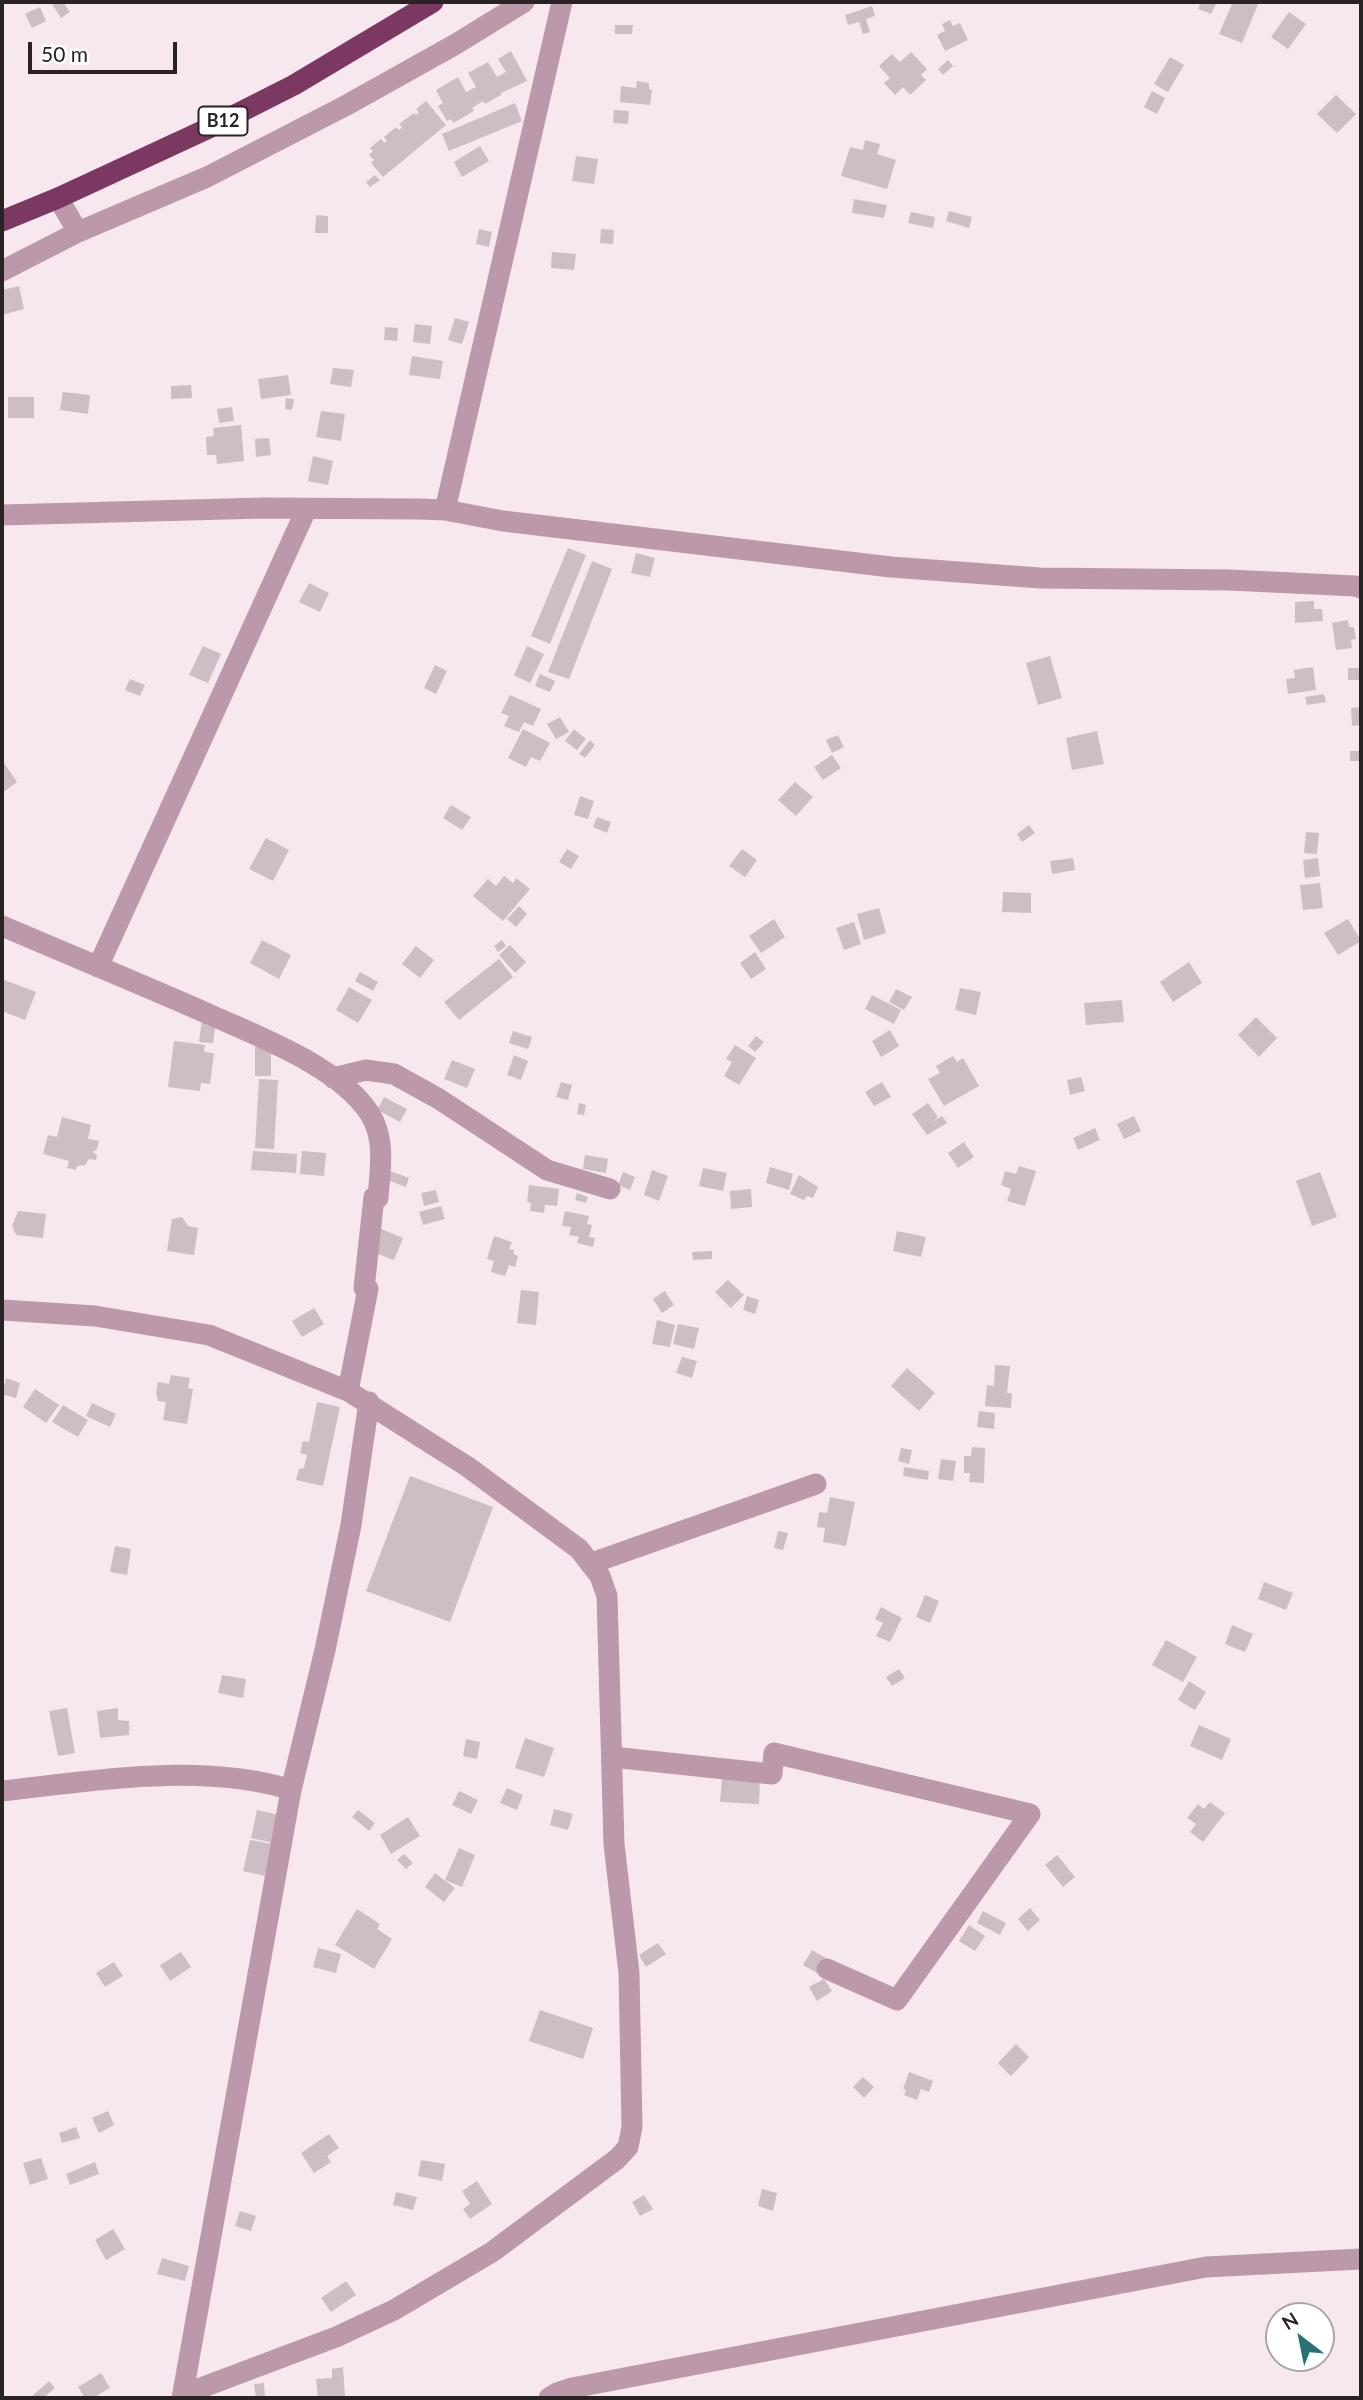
<!DOCTYPE html>
<html>
<head>
<meta charset="utf-8">
<style>
	body { margin:0 }
	#map { position:relative; width:1363px; height:2400px; overflow:hidden; background:#f7e8ef; font-family:Lato,sans-serif }
	canvas { display:block }
	.frame { position:absolute; inset:0; border:4px solid #292326; pointer-events:none }
	.north { position:absolute; left:1265px; top:2302px; width:70px; height:70px; box-sizing:border-box; background:#fff; border:2px solid #a9a7a8; border-radius:50%; rotate:328deg; font-size:19px; font-weight:700; line-height:28px; text-align:center; color:#292326 }
	.north::after { content:''; display:block; margin:auto; width:24px; height:32px; background:#277272; clip-path:polygon(50% 0,100% 100%,50% 72%,0 100%) }
	.scale { position:absolute; left:28px; top:42px; width:149px; height:32px; box-sizing:border-box; border:4px solid #292326; border-top:0; padding-left:9px; font-size:21px; line-height:24px; white-space:nowrap; color:#292326; -webkit-text-stroke:5px #fff; paint-order:stroke }
</style>
</head>
<body>
<div id="map">
<canvas width="1363" height="2400"></canvas>
<div class="frame"></div>
<div class="north">N</div>
<div class="scale">50 m</div>
</div>
<script>
const context = document.querySelector('canvas').getContext('2d');
context.lineJoin = 'round';
function fillPath(path, color) {
  context.fillStyle = color;
  context.fill(path, 'evenodd');
}
function trace(path, color, width, dash) {
  context.strokeStyle = color;
  context.lineWidth = width;
  context.lineCap = dash ? 'butt' : 'round';
  context.setLineDash(dash || []);
  context.stroke(path);
}
function drawText(font, color, halo, rows, align = 'center') {
  context.font = font + ' Lato,sans-serif';
  context.lineWidth = 5;
  context.setLineDash([]);
  context.textBaseline = 'middle';
  context.strokeStyle = halo;
  context.fillStyle = color;
  for (const [text, x, y, turn = 0] of rows) {
    context.save();
    context.translate(x, y);
    context.rotate((+turn || 0) * Math.PI / 180);
    context.textAlign = isNaN(turn) ? turn : align;
    if (halo) context.strokeText(text, 0, 0);
    context.fillText(text, 0, 0);
    context.restore();
  }
}
fillPath(new Path2D(`
	M 55,2 L 63,2 L 70,12 L 61,18 L 52,4 Z
	M 1201,2 L 1217,2 L 1211,14 L 1198,9 Z
	M 1233,2 L 1259,2 L 1242,43 L 1219,34 Z
	M 872,6 L 875,16 L 866,19 L 870,32 L 863,34 L 859,22 L 848,25 L 845,15 Z
	M 40,7 L 46,21 L 32,28 L 25,14 Z
	M 1289,12 L 1306,24 L 1288,49 L 1271,37 Z
	M 950,20 L 953,26 L 960,23 L 968,40 L 945,51 L 937,35 L 945,31 L 942,24 Z
	M 615,25 L 633,25 L 632,34 L 615,34 Z
	M 511,51 L 527,81 L 501,93 L 501,95 L 485,104 L 483,101 L 472,108 L 474,111 L 453,123 L 451,119 L 447,121 L 438,106 L 443,103 L 436,90 L 458,77 L 466,92 L 476,87 L 468,73 L 488,62 L 497,77 L 506,72 L 498,59 Z
	M 911,52 L 927,69 L 921,75 L 926,80 L 910,95 L 903,87 L 895,95 L 884,83 L 890,78 L 879,66 L 892,54 L 900,62 Z
	M 1170,57 L 1184,65 L 1168,92 L 1154,84 Z
	M 948,60 L 953,66 L 943,75 L 938,69 Z
	M 637,81 L 649,83 L 649,89 L 652,90 L 650,105 L 620,102 L 621,86 L 636,88 Z
	M 1152,91 L 1165,98 L 1157,114 L 1144,107 Z
	M 1336,95 L 1356,114 L 1337,133 L 1317,114 Z
	M 426,101 L 446,125 L 383,177 L 371,163 L 374,160 L 369,155 L 373,151 L 370,148 L 381,139 L 384,143 L 387,141 L 384,137 L 396,127 L 399,130 L 402,127 L 399,124 L 414,113 L 416,115 L 419,112 L 416,109 Z
	M 515,103 L 522,121 L 449,151 L 442,134 Z
	M 614,110 L 629,111 L 628,124 L 613,123 Z
	M 865,140 L 880,144 L 877,154 L 896,160 L 887,189 L 841,176 L 850,147 L 863,150 Z
	M 480,146 L 489,161 L 462,177 L 454,162 Z
	M 576,156 L 598,159 L 594,184 L 572,181 Z
	M 375,175 L 380,180 L 370,187 L 366,182 Z
	M 854,199 L 887,205 L 884,218 L 852,213 Z
	M 949,211 L 972,217 L 969,228 L 946,221 Z
	M 911,212 L 935,217 L 933,228 L 908,223 Z
	M 316,215 L 328,216 L 328,233 L 315,233 Z
	M 479,229 L 492,232 L 489,247 L 476,244 Z
	M 601,229 L 614,230 L 613,244 L 600,243 Z
	M 552,252 L 576,254 L 574,270 L 551,268 Z
	M 19,286 L 24,309 L 2,315 L 2,290 Z
	M 455,318 L 469,322 L 462,344 L 448,340 Z
	M 415,324 L 432,326 L 430,344 L 413,342 Z
	M 385,327 L 398,328 L 397,341 L 384,340 Z
	M 412,356 L 443,361 L 440,379 L 409,375 Z
	M 333,368 L 354,370 L 351,387 L 330,384 Z
	M 288,375 L 291,395 L 261,399 L 258,379 Z
	M 191,385 L 192,398 L 171,399 L 171,386 Z
	M 63,392 L 90,395 L 88,414 L 60,410 Z
	M 8,397 L 34,397 L 34,418 L 8,418 Z
	M 286,398 L 294,399 L 292,410 L 285,409 Z
	M 232,407 L 234,421 L 219,423 L 217,409 Z
	M 321,411 L 345,414 L 341,441 L 316,437 Z
	M 241,425 L 244,461 L 217,464 L 216,455 L 207,455 L 206,437 L 214,436 L 213,428 Z
	M 269,438 L 271,455 L 256,457 L 255,439 Z
	M 313,456 L 333,461 L 328,485 L 308,481 Z
	M 568,548 L 586,555 L 550,644 L 531,636 Z
	M 636,553 L 655,558 L 650,577 L 631,573 Z
	M 592,561 L 612,569 L 569,679 L 548,672 Z
	M 309,583 L 329,593 L 320,612 L 299,602 Z
	M 1314,601 L 1314,609 L 1322,609 L 1323,621 L 1295,623 L 1295,602 Z
	M 1348,620 L 1349,627 L 1354,627 L 1356,639 L 1351,640 L 1352,648 L 1336,650 L 1332,623 Z
	M 203,646 L 221,654 L 208,683 L 189,675 Z
	M 527,646 L 544,654 L 530,683 L 514,675 Z
	M 1050,656 L 1062,698 L 1038,705 L 1026,663 Z
	M 435,665 L 447,671 L 436,694 L 424,688 Z
	M 1313,667 L 1316,690 L 1288,694 L 1286,679 L 1295,678 L 1294,670 Z
	M 1348,668 L 1360,668 L 1360,680 L 1348,680 Z
	M 540,674 L 555,681 L 550,692 L 535,686 Z
	M 130,679 L 145,685 L 140,696 L 125,690 Z
	M 1324,694 L 1326,702 L 1307,705 L 1305,697 Z
	M 510,695 L 541,709 L 533,726 L 524,722 L 519,732 L 504,726 L 509,716 L 501,713 Z
	M 1361,707 L 1361,725 L 1352,726 L 1351,708 Z
	M 560,717 L 569,732 L 556,739 L 547,724 Z
	M 523,729 L 550,743 L 540,761 L 531,757 L 526,767 L 508,758 Z
	M 574,729 L 586,739 L 577,750 L 565,741 Z
	M 1097,731 L 1104,764 L 1072,770 L 1066,738 Z
	M 838,735 L 844,747 L 832,753 L 826,740 Z
	M 590,740 L 595,745 L 585,758 L 579,754 Z
	M 1350,751 L 1361,751 L 1361,761 L 1350,761 Z
	M 832,755 L 841,768 L 823,780 L 814,767 Z
	M 2,760 L 17,782 L 2,793 Z
	M 795,782 L 813,797 L 796,816 L 778,800 Z
	M 580,796 L 594,801 L 588,819 L 574,815 Z
	M 451,805 L 471,817 L 462,830 L 443,818 Z
	M 597,817 L 611,822 L 607,833 L 593,827 Z
	M 1029,825 L 1035,833 L 1022,842 L 1017,834 Z
	M 1306,832 L 1319,833 L 1317,854 L 1304,853 Z
	M 266,838 L 289,850 L 273,881 L 249,869 Z
	M 567,849 L 579,856 L 571,869 L 559,862 Z
	M 742,849 L 757,860 L 745,877 L 729,866 Z
	M 1073,858 L 1075,870 L 1052,874 L 1050,861 Z
	M 1318,858 L 1320,876 L 1305,878 L 1303,860 Z
	M 504,876 L 513,883 L 516,878 L 530,889 L 503,921 L 473,896 L 488,879 L 496,886 Z
	M 1320,883 L 1323,908 L 1303,910 L 1300,885 Z
	M 1003,892 L 1031,893 L 1031,913 L 1002,912 Z
	M 519,906 L 527,914 L 516,927 L 507,919 Z
	M 879,908 L 886,933 L 864,940 L 857,914 Z
	M 774,919 L 785,937 L 761,953 L 749,936 Z
	M 1348,919 L 1361,941 L 1338,955 L 1324,933 Z
	M 854,922 L 861,944 L 844,950 L 836,928 Z
	M 262,940 L 291,955 L 279,979 L 250,963 Z
	M 502,940 L 506,946 L 498,952 L 494,946 Z
	M 510,945 L 526,962 L 515,973 L 499,955 Z
	M 416,946 L 434,960 L 420,978 L 402,964 Z
	M 755,952 L 766,969 L 751,979 L 740,963 Z
	M 499,959 L 513,977 L 459,1020 L 444,1002 Z
	M 1189,962 L 1202,983 L 1173,1002 L 1160,982 Z
	M 360,972 L 378,982 L 373,991 L 355,981 Z
	M 2,979 L 36,992 L 25,1020 L 2,1011 Z
	M 349,987 L 372,1000 L 358,1023 L 336,1010 Z
	M 960,988 L 981,992 L 976,1015 L 955,1010 Z
	M 896,989 L 912,997 L 904,1010 L 889,1002 Z
	M 872,995 L 901,1010 L 894,1024 L 865,1009 Z
	M 1122,1000 L 1124,1022 L 1086,1025 L 1084,1003 Z
	M 1256,1017 L 1277,1038 L 1259,1057 L 1238,1035 Z
	M 202,1019 L 216,1020 L 213,1043 L 199,1042 Z
	M 890,1030 L 899,1046 L 881,1057 L 872,1041 Z
	M 513,1031 L 532,1037 L 528,1049 L 509,1043 Z
	M 756,1036 L 764,1042 L 755,1052 L 748,1046 Z
	M 174,1041 L 205,1045 L 204,1052 L 214,1053 L 210,1084 L 201,1083 L 200,1091 L 168,1087 Z
	M 735,1045 L 756,1058 L 739,1085 L 724,1076 L 732,1062 L 726,1059 Z
	M 255,1047 L 271,1047 L 271,1076 L 255,1076 Z
	M 514,1055 L 528,1061 L 521,1080 L 507,1075 Z
	M 953,1056 L 957,1062 L 963,1058 L 979,1086 L 944,1106 L 928,1079 L 940,1073 L 936,1066 Z
	M 452,1060 L 475,1069 L 467,1088 L 444,1079 Z
	M 1081,1077 L 1085,1091 L 1070,1095 L 1067,1080 Z
	M 259,1079 L 278,1080 L 274,1149 L 255,1148 Z
	M 561,1082 L 572,1085 L 568,1100 L 556,1097 Z
	M 882,1082 L 891,1097 L 874,1106 L 865,1092 Z
	M 384,1097 L 407,1109 L 400,1122 L 377,1110 Z
	M 579,1103 L 586,1105 L 584,1115 L 577,1114 Z
	M 928,1103 L 938,1117 L 932,1122 L 942,1116 L 947,1123 L 927,1135 L 912,1114 Z
	M 1134,1116 L 1141,1131 L 1124,1139 L 1117,1124 Z
	M 62,1117 L 91,1125 L 88,1139 L 99,1141 L 97,1149 L 93,1152 L 97,1155 L 96,1160 L 89,1159 L 85,1165 L 77,1166 L 76,1170 L 67,1168 L 69,1161 L 43,1154 L 48,1135 L 57,1137 Z
	M 1095,1128 L 1100,1140 L 1078,1150 L 1073,1138 Z
	M 964,1142 L 974,1157 L 958,1168 L 948,1153 Z
	M 253,1151 L 297,1154 L 296,1173 L 251,1170 Z
	M 302,1151 L 326,1153 L 324,1176 L 300,1174 Z
	M 585,1155 L 608,1159 L 606,1173 L 583,1169 Z
	M 1019,1166 L 1036,1171 L 1025,1206 L 1007,1201 L 1011,1189 L 1001,1185 L 1005,1171 L 1016,1174 Z
	M 770,1167 L 793,1174 L 789,1190 L 766,1183 Z
	M 703,1168 L 727,1173 L 723,1191 L 699,1186 Z
	M 388,1170 L 409,1178 L 406,1187 L 385,1179 Z
	M 652,1170 L 668,1176 L 659,1201 L 644,1195 Z
	M 623,1172 L 635,1177 L 630,1190 L 618,1185 Z
	M 1320,1172 L 1337,1217 L 1312,1226 L 1296,1181 Z
	M 799,1175 L 818,1187 L 813,1198 L 807,1196 L 804,1200 L 790,1194 Z
	M 529,1185 L 559,1189 L 557,1206 L 545,1205 L 544,1213 L 530,1211 L 531,1203 L 527,1202 Z
	M 751,1189 L 752,1207 L 731,1209 L 730,1191 Z
	M 436,1190 L 439,1202 L 424,1206 L 421,1193 Z
	M 577,1193 L 588,1197 L 586,1203 L 575,1200 Z
	M 441,1206 L 445,1219 L 423,1225 L 419,1212 Z
	M 18,1211 L 46,1214 L 43,1238 L 16,1235 L 12,1226 Z
	M 565,1211 L 589,1216 L 587,1224 L 592,1225 L 589,1237 L 595,1238 L 593,1247 L 577,1243 L 579,1237 L 569,1235 L 571,1227 L 562,1226 Z
	M 182,1217 L 188,1226 L 198,1228 L 194,1255 L 167,1251 L 172,1219 Z
	M 379,1228 L 403,1238 L 394,1260 L 370,1251 Z
	M 897,1231 L 926,1237 L 921,1257 L 893,1251 Z
	M 494,1236 L 512,1242 L 509,1249 L 514,1250 L 513,1254 L 518,1256 L 515,1267 L 509,1265 L 505,1276 L 491,1272 L 494,1261 L 487,1259 Z
	M 712,1251 L 712,1259 L 693,1260 L 692,1252 Z
	M 728,1280 L 744,1295 L 731,1308 L 715,1292 Z
	M 521,1290 L 539,1292 L 536,1325 L 517,1323 Z
	M 665,1291 L 674,1305 L 662,1313 L 653,1299 Z
	M 747,1296 L 759,1300 L 755,1314 L 743,1310 Z
	M 314,1308 L 324,1324 L 302,1337 L 292,1321 Z
	M 657,1320 L 675,1325 L 670,1347 L 652,1344 Z
	M 678,1324 L 699,1328 L 694,1349 L 673,1344 Z
	M 682,1357 L 697,1361 L 692,1378 L 676,1373 Z
	M 995,1365 L 1010,1366 L 1007,1393 L 1012,1393 L 1011,1408 L 985,1406 L 987,1385 L 994,1386 Z
	M 907,1368 L 935,1393 L 919,1411 L 891,1386 Z
	M 171,1375 L 190,1378 L 188,1388 L 193,1389 L 187,1424 L 163,1420 L 166,1402 L 158,1401 L 156,1393 L 158,1382 L 169,1384 Z
	M 6,1378 L 20,1383 L 16,1398 L 2,1394 Z
	M 35,1389 L 59,1405 L 46,1423 L 23,1407 Z
	M 317,1402 L 340,1407 L 323,1486 L 296,1480 L 299,1469 L 304,1468 L 307,1455 L 300,1453 L 303,1441 L 309,1442 Z
	M 92,1403 L 116,1414 L 110,1427 L 86,1416 Z
	M 63,1405 L 88,1420 L 78,1437 L 52,1422 Z
	M 979,1411 L 995,1413 L 994,1429 L 977,1427 Z
	M 972,1447 L 985,1448 L 984,1483 L 969,1482 L 970,1473 L 964,1473 L 964,1456 L 971,1456 Z
	M 901,1448 L 912,1450 L 909,1464 L 898,1461 Z
	M 941,1459 L 956,1461 L 953,1481 L 938,1479 Z
	M 904,1467 L 929,1471 L 928,1480 L 903,1476 Z
	M 410,1476 L 493,1507 L 450,1622 L 366,1591 Z
	M 830,1497 L 855,1502 L 846,1546 L 823,1542 L 825,1528 L 817,1527 L 819,1512 L 827,1513 Z
	M 778,1531 L 788,1533 L 783,1550 L 774,1548 Z
	M 115,1546 L 131,1549 L 127,1575 L 110,1572 Z
	M 1264,1582 L 1293,1593 L 1286,1610 L 1258,1599 Z
	M 925,1595 L 939,1601 L 930,1623 L 916,1617 Z
	M 881,1607 L 902,1618 L 890,1642 L 876,1636 L 883,1623 L 875,1619 Z
	M 1232,1625 L 1253,1634 L 1245,1652 L 1225,1644 Z
	M 1166,1640 L 1197,1657 L 1183,1682 L 1152,1665 Z
	M 899,1669 L 905,1678 L 892,1686 L 886,1677 Z
	M 222,1675 L 246,1679 L 243,1698 L 218,1693 Z
	M 1189,1681 L 1206,1692 L 1195,1710 L 1178,1700 Z
	M 67,1708 L 75,1753 L 58,1756 L 49,1711 Z
	M 118,1708 L 118,1720 L 129,1721 L 129,1735 L 100,1738 L 97,1711 Z
	M 1199,1725 L 1231,1739 L 1222,1760 L 1190,1746 Z
	M 525,1738 L 554,1748 L 544,1777 L 515,1768 Z
	M 466,1739 L 480,1742 L 477,1759 L 463,1756 Z
	M 722,1779 L 760,1780 L 759,1804 L 720,1802 Z
	M 507,1788 L 523,1795 L 517,1810 L 500,1803 Z
	M 459,1791 L 478,1800 L 471,1814 L 452,1805 Z
	M 1210,1802 L 1225,1813 L 1203,1842 L 1190,1832 L 1196,1824 L 1187,1818 L 1198,1804 L 1204,1809 Z
	M 554,1809 L 573,1814 L 568,1830 L 550,1825 Z
	M 257,1810 L 280,1815 L 273,1843 L 251,1838 Z
	M 358,1810 L 375,1823 L 369,1831 L 352,1817 Z
	M 408,1817 L 420,1836 L 391,1854 L 380,1835 Z
	M 250,1840 L 273,1844 L 266,1876 L 243,1871 Z
	M 459,1848 L 475,1855 L 462,1887 L 445,1880 Z
	M 404,1854 L 413,1863 L 406,1869 L 397,1860 Z
	M 1057,1855 L 1075,1877 L 1063,1887 L 1045,1865 Z
	M 435,1873 L 455,1888 L 444,1902 L 425,1887 Z
	M 1030,1908 L 1040,1920 L 1028,1931 L 1018,1919 Z
	M 357,1909 L 380,1924 L 377,1929 L 392,1939 L 374,1969 L 335,1945 Z
	M 983,1911 L 1006,1923 L 1000,1935 L 977,1923 Z
	M 969,1925 L 985,1936 L 975,1951 L 959,1941 Z
	M 658,1943 L 666,1954 L 646,1967 L 639,1955 Z
	M 318,1948 L 341,1954 L 336,1973 L 313,1967 Z
	M 812,1950 L 826,1958 L 817,1973 L 803,1965 Z
	M 181,1952 L 191,1967 L 170,1981 L 160,1965 Z
	M 114,1962 L 123,1976 L 105,1987 L 96,1973 Z
	M 824,1979 L 832,1991 L 817,2001 L 809,1987 Z
	M 540,2010 L 593,2028 L 583,2059 L 529,2041 Z
	M 1016,2044 L 1029,2057 L 1011,2076 L 998,2063 Z
	M 909,2072 L 933,2081 L 929,2092 L 921,2089 L 917,2100 L 904,2095 L 906,2090 L 903,2089 Z
	M 863,2077 L 874,2087 L 864,2098 L 853,2087 Z
	M 108,2111 L 114,2125 L 99,2133 L 92,2118 Z
	M 76,2127 L 80,2138 L 62,2143 L 59,2133 Z
	M 329,2134 L 339,2148 L 327,2156 L 331,2162 L 314,2173 L 301,2153 Z
	M 41,2158 L 48,2179 L 30,2185 L 23,2163 Z
	M 421,2160 L 445,2164 L 442,2181 L 418,2176 Z
	M 95,2162 L 99,2174 L 70,2185 L 66,2174 Z
	M 477,2181 L 492,2204 L 470,2219 L 463,2209 L 470,2204 L 462,2191 Z
	M 762,2189 L 777,2193 L 773,2211 L 758,2206 Z
	M 396,2192 L 417,2197 L 413,2210 L 393,2205 Z
	M 644,2195 L 653,2209 L 640,2216 L 632,2202 Z
	M 240,2211 L 256,2216 L 251,2231 L 235,2226 Z
	M 113,2229 L 125,2249 L 106,2260 L 95,2240 Z
	M 162,2258 L 189,2266 L 185,2281 L 157,2274 Z
	M 346,2281 L 356,2295 L 331,2312 L 321,2298 Z
	M 343,2367 L 345,2396 L 318,2398 L 316,2379 L 332,2378 L 332,2369 Z
	M 101,2373 L 110,2388 L 93,2398 L 85,2398 L 78,2387 Z
	M 49,2381 L 55,2388 L 43,2398 L 30,2398 Z
	M 264,2383 L 265,2398 L 256,2398 L 254,2384 Z`), '#cdbec5');
trace(new Path2D(`
	M 58,198 L 78,232
	M 2,271 L 78,232 L 207,177 L 345,106 L 456,44 L 524,2
	M 445,510 L 562,2
	M 2,515 L 264,508 L 420,509 L 445,510 L 503,521 L 891,567 L 1040,578 L 1229,580 L 1355,586 L 1361,588
	M 2,926 C 72,956 143,985 213,1016 C 262,1038 341,1068 370,1114 C 386,1140 380,1169 378,1198 L 374,1197 L 364,1288 L 368,1289 L 348,1391 L 468,1467 L 579,1549 L 600,1576 L 607,1596 L 614,1844 L 629,1973 L 632,2127 L 628,2147 L 617,2159 L 492,2252 L 394,2310 L 336,2337 L 198,2389 L 184,2398
	M 98,967 L 306,510
	M 333,1078 L 366,1070 L 394,1074 L 439,1099 L 547,1170 L 610,1189
	M 2,1310 L 95,1316 L 209,1335 L 348,1391
	M 592,1563 L 816,1484
	M 612,1757 L 772,1774 L 774,1753 L 1030,1814 L 897,2000 L 827,1969
	M 2,1791 C 92,1781 203,1762 291,1790 L 325,1650 L 351,1525 L 369,1402
	M 182,2398 L 291,1790
	M 549,2398 L 557,2393 L 572,2388 L 1206,2267 L 1361,2259`), '#bb99ab', 21);
trace(new Path2D(`
	M 2,221 L 58,198 L 209,128 L 294,85 L 433,2`), '#7b3861', 21);
for (const [x, y, w] of [
	[223,121,49]
]) {
  const box = new Path2D();
  box.roundRect(x - w / 2, y - 14.5, w, 29, 5);
  context.fillStyle = '#fff';
  context.fill(box);
  trace(box, '#292326', 2);
}
drawText('bold 18px', '#292326', null, [
	["B12",223,121]
]);
</script>
</body>
</html>
